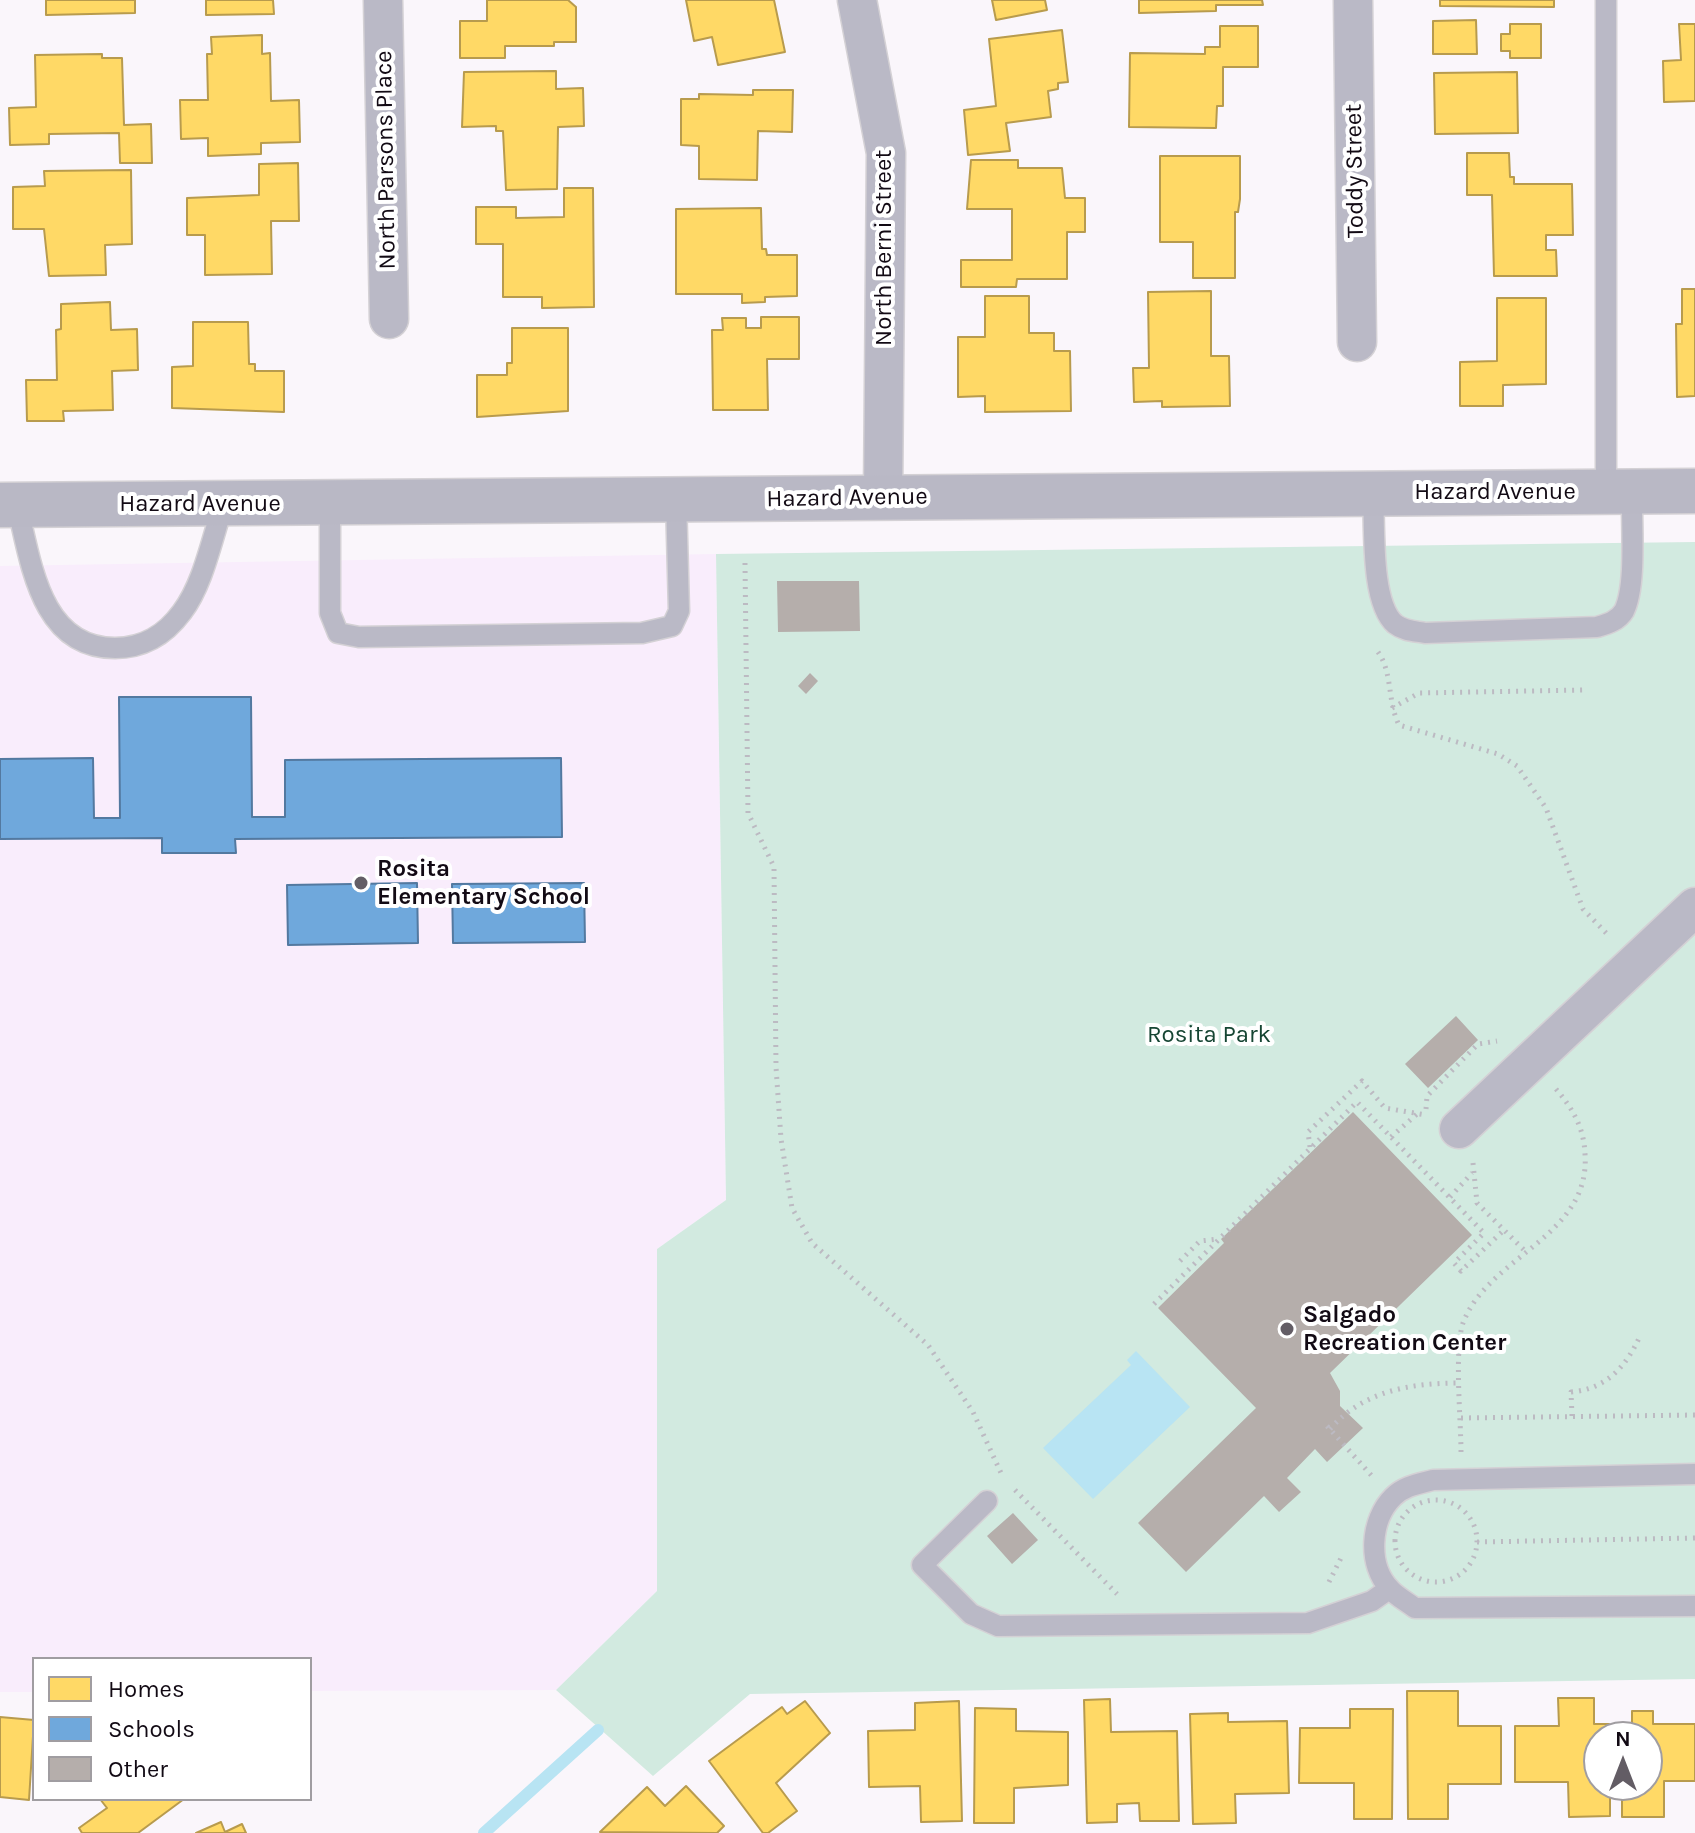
<!DOCTYPE html>
<html>
<head>
<meta charset="utf-8">
<style>
	body { margin:0 }
	#map { position:relative; width:1695px; height:1833px; overflow:hidden; background:#faf6fb; font-family:Karla,sans-serif }
	canvas { display:block }
	.legend { position:absolute; left:32px; top:1657px; width:280px; height:144px; box-sizing:border-box; background:#fff; border:2px solid #a09da1; margin:0; padding:10px 14px; list-style:none; font-size:24px; color:#120a14 }
	.legend li { display:flex; align-items:center; gap:16px; height:40px }
	.legend b { width:40px; border:2px solid #a09da1 }
	.north { position:absolute; left:1583px; top:1721px; width:80px; height:80px; box-sizing:border-box; background:#fff; border:2px solid #a09da1; border-radius:50%; rotate:0deg; font-size:22px; font-weight:700; line-height:32px; text-align:center; color:#120a14 }
	.north::after { content:''; display:block; margin:auto; width:28px; height:36px; background:#635d65; clip-path:polygon(50% 0,100% 100%,50% 72%,0 100%) }
</style>
</head>
<body>
<div id="map">
<canvas width="1695" height="1833"></canvas>
<ul class="legend">
<li><b style="height:22px;background:#ffd966"></b>Homes</li>
<li><b style="height:22px;background:#6fa8dc"></b>Schools</li>
<li><b style="height:22px;background:#b5aeab"></b>Other</li>
</ul>
<div class="north">N</div>
</div>
<script>
const context = document.querySelector('canvas').getContext('2d');
context.lineJoin = 'round';
function fillPath(path, color) {
  context.fillStyle = color;
  context.fill(path, 'evenodd');
}
function trace(path, color, width, dash) {
  context.strokeStyle = color;
  context.lineWidth = width;
  context.lineCap = dash ? 'butt' : 'round';
  context.setLineDash(dash || []);
  context.stroke(path);
}
function drawText(font, color, halo, rows, align = 'center') {
  context.font = font + ' Karla,sans-serif';
  context.lineWidth = 8;
  context.setLineDash([]);
  context.textBaseline = 'middle';
  context.strokeStyle = halo;
  context.fillStyle = color;
  for (const [text, x, y, turn = 0] of rows) {
    context.save();
    context.translate(x, y);
    context.rotate((+turn || 0) * Math.PI / 180);
    context.textAlign = isNaN(turn) ? turn : align;
    if (halo) context.strokeText(text, 0, 0);
    context.fillText(text, 0, 0);
    context.restore();
  }
}
fillPath(new Path2D(`
	M 716,554 L 726,1200 L 657,1249 L 657,1591 L 556,1690 L 310,1691 L 310,1659 L 34,1659 L 34,1692 L 0,1692 L 0,566 Z`), '#f9edfc');
fillPath(new Path2D(`
	M 1695,542 L 1695,1679 L 750,1694 L 653,1776 L 556,1690 L 657,1591 L 657,1249 L 726,1200 L 716,554 Z`), '#d2eae0');
fillPath(new Path2D(`
	M 1136,1351 L 1190,1407 L 1093,1499 L 1043,1448 L 1131,1365 L 1127,1360 Z`), '#b8e4f3');
const homes = new Path2D(`
	M 46,0 L 135,0 L 135,13 L 46,15 Z
	M 206,0 L 273,0 L 274,14 L 206,15 Z
	M 487,0 L 568,0 L 576,7 L 576,42 L 554,42 L 554,46 L 505,46 L 505,58 L 460,58 L 460,21 L 487,21 Z
	M 686,0 L 774,0 L 785,52 L 718,65 L 712,37 L 694,41 Z
	M 992,0 L 1045,0 L 1047,10 L 996,20 Z
	M 1139,0 L 1262,0 L 1263,5 L 1216,5 L 1216,11 L 1139,13 Z
	M 1440,0 L 1554,0 L 1554,7 L 1440,6 Z
	M 1476,20 L 1477,54 L 1433,54 L 1433,21 Z
	M 1510,24 L 1541,24 L 1541,58 L 1510,58 L 1510,51 L 1501,51 L 1501,34 L 1510,34 Z
	M 1679,24 L 1695,24 L 1695,101 L 1664,102 L 1663,61 L 1681,60 Z
	M 1220,26 L 1258,26 L 1258,67 L 1223,67 L 1223,106 L 1217,106 L 1216,128 L 1129,127 L 1130,53 L 1205,54 L 1205,47 L 1220,47 Z
	M 1062,30 L 1068,82 L 1058,83 L 1058,89 L 1048,91 L 1051,117 L 1006,123 L 1010,151 L 968,155 L 964,110 L 996,106 L 989,39 Z
	M 262,35 L 262,54 L 270,53 L 271,101 L 299,100 L 300,142 L 261,143 L 261,154 L 208,156 L 208,138 L 181,139 L 180,100 L 208,100 L 207,54 L 212,54 L 211,37 Z
	M 102,54 L 102,58 L 122,58 L 124,125 L 151,124 L 152,163 L 120,163 L 119,133 L 49,134 L 49,144 L 10,145 L 9,108 L 36,107 L 35,55 Z
	M 556,71 L 556,89 L 583,88 L 584,126 L 558,127 L 557,189 L 506,190 L 503,131 L 496,131 L 496,126 L 462,127 L 464,72 Z
	M 1517,72 L 1518,133 L 1435,134 L 1434,73 Z
	M 753,90 L 793,90 L 792,132 L 758,131 L 757,180 L 699,179 L 699,146 L 681,145 L 681,99 L 699,99 L 699,94 L 753,95 Z
	M 1467,153 L 1509,153 L 1510,177 L 1514,177 L 1514,184 L 1572,184 L 1573,235 L 1546,235 L 1546,250 L 1556,250 L 1557,276 L 1494,276 L 1492,195 L 1467,195 Z
	M 1160,156 L 1240,156 L 1240,199 L 1238,212 L 1235,212 L 1235,278 L 1193,278 L 1193,242 L 1160,242 Z
	M 971,160 L 1018,160 L 1018,168 L 1062,168 L 1065,198 L 1085,198 L 1085,232 L 1067,232 L 1067,279 L 1017,279 L 1016,287 L 961,287 L 961,260 L 1012,260 L 1012,209 L 967,209 Z
	M 298,163 L 299,221 L 271,221 L 272,274 L 205,275 L 205,235 L 187,235 L 187,198 L 259,195 L 259,164 Z
	M 131,170 L 132,244 L 105,245 L 106,275 L 49,276 L 44,229 L 13,229 L 13,187 L 45,186 L 44,171 Z
	M 564,188 L 593,188 L 594,307 L 542,308 L 542,297 L 503,297 L 503,244 L 476,244 L 476,207 L 516,207 L 516,218 L 564,217 Z
	M 761,208 L 762,249 L 766,249 L 767,255 L 797,255 L 797,296 L 765,297 L 765,302 L 742,303 L 742,294 L 676,294 L 676,209 Z
	M 1682,289 L 1695,289 L 1695,396 L 1677,397 L 1676,324 L 1682,324 Z
	M 1211,291 L 1211,356 L 1229,356 L 1230,406 L 1162,407 L 1162,401 L 1134,402 L 1133,368 L 1149,368 L 1148,292 Z
	M 985,296 L 1029,296 L 1029,333 L 1054,333 L 1054,351 L 1070,351 L 1071,411 L 985,412 L 985,396 L 958,397 L 958,337 L 985,337 Z
	M 1497,298 L 1546,298 L 1546,384 L 1503,385 L 1503,406 L 1460,406 L 1460,362 L 1497,361 Z
	M 110,302 L 111,330 L 137,329 L 138,370 L 112,371 L 113,410 L 63,411 L 64,421 L 27,421 L 26,380 L 57,380 L 56,330 L 61,329 L 61,304 Z
	M 761,317 L 799,317 L 799,359 L 767,359 L 768,410 L 713,410 L 712,330 L 723,330 L 722,318 L 746,318 L 746,328 L 761,328 Z
	M 193,322 L 248,322 L 249,364 L 255,364 L 255,371 L 284,371 L 284,412 L 172,408 L 172,367 L 193,366 Z
	M 512,328 L 568,328 L 568,411 L 477,417 L 477,375 L 507,375 L 507,363 L 512,363 Z
	M 1407,1691 L 1458,1691 L 1458,1726 L 1501,1726 L 1501,1784 L 1448,1784 L 1448,1819 L 1408,1819 Z
	M 1558,1698 L 1594,1698 L 1594,1724 L 1609,1724 L 1609,1737 L 1599,1737 L 1599,1785 L 1610,1785 L 1610,1816 L 1569,1817 L 1568,1782 L 1515,1782 L 1515,1726 L 1559,1726 Z
	M 1110,1699 L 1111,1732 L 1177,1731 L 1179,1821 L 1140,1821 L 1139,1803 L 1117,1804 L 1117,1822 L 1087,1823 L 1084,1700 Z
	M 805,1701 L 830,1733 L 776,1783 L 797,1811 L 768,1833 L 763,1833 L 709,1761 L 782,1707 L 787,1714 Z
	M 959,1701 L 962,1821 L 921,1822 L 920,1786 L 869,1787 L 868,1731 L 915,1730 L 915,1703 Z
	M 975,1708 L 1016,1709 L 1016,1731 L 1068,1732 L 1068,1785 L 1014,1788 L 1014,1823 L 974,1823 Z
	M 1350,1709 L 1393,1709 L 1392,1819 L 1354,1819 L 1354,1783 L 1299,1783 L 1300,1728 L 1350,1728 Z
	M 1632,1711 L 1653,1711 L 1653,1724 L 1695,1724 L 1695,1781 L 1664,1781 L 1664,1817 L 1622,1817 L 1622,1785 L 1647,1785 L 1647,1737 L 1622,1737 L 1622,1724 L 1632,1724 Z
	M 1228,1713 L 1228,1722 L 1287,1721 L 1289,1793 L 1235,1794 L 1236,1823 L 1193,1824 L 1190,1714 Z
	M 0,1717 L 34,1720 L 29,1800 L 0,1797 Z
	M 686,1786 L 724,1826 L 717,1833 L 600,1832 L 647,1787 L 665,1806 Z
	M 100,1799 L 184,1799 L 138,1833 L 82,1833 L 79,1828 L 107,1808 Z
	M 221,1822 L 225,1832 L 242,1824 L 246,1833 L 196,1833 Z`);
fillPath(homes, '#ffd966');
trace(homes, '#b89b4d', 2);
const schools = new Path2D(`
	M 119,697 L 251,697 L 252,817 L 285,817 L 285,760 L 561,758 L 562,837 L 235,839 L 236,853 L 162,853 L 162,838 L 0,839 L 0,759 L 93,758 L 94,818 L 120,818 Z
	M 417,883 L 418,943 L 288,945 L 287,885 Z
	M 584,883 L 585,942 L 453,943 L 452,884 Z`);
fillPath(schools, '#6fa8dc');
trace(schools, '#5379a0', 2);
trace(new Path2D(`
	M 484,1833 L 598,1730`), '#b8e4f3', 12);
fillPath(new Path2D(`
	M 777,581 L 859,581 L 860,631 L 778,632 Z
	M 810,673 L 818,681 L 806,694 L 798,686 Z
	M 1456,1016 L 1478,1040 L 1428,1088 L 1405,1064 Z
	M 1353,1112 L 1472,1235 L 1330,1373 L 1340,1391 L 1340,1406 L 1363,1428 L 1327,1462 L 1315,1449 L 1287,1478 L 1301,1492 L 1279,1512 L 1264,1496 L 1186,1572 L 1138,1523 L 1256,1408 L 1158,1308 L 1224,1243 L 1221,1239 Z
	M 1013,1513 L 1038,1540 L 1012,1564 L 987,1536 Z`), '#b5aeab');
const lane = new Path2D(`
	M 1606,0 L 1606,491
	M 1373,493 C 1375,525 1370,602 1395,624 C 1404,631 1414,631 1425,633 L 1597,627 C 1607,624 1618,621 1624,611 C 1637,585 1631,522 1632,491
	M 330,503 L 330,613 L 338,633 L 359,637 L 642,633 L 672,626 L 679,611 L 676,499
	M 17,505 C 31,562 40,648 115,648 C 144,648 165,635 182,612 C 204,583 212,537 224,503
	M 1695,1474 L 1433,1480 C 1418,1484 1404,1486 1393,1497 C 1370,1520 1367,1565 1390,1589 C 1396,1596 1407,1602 1415,1608 L 1695,1606
	M 987,1501 L 922,1565 L 971,1614 L 998,1626 L 1308,1623 L 1372,1601 L 1389,1589`);
const street = new Path2D(`
	M 383,0 L 389,319
	M 857,0 L 886,153 L 883,497
	M 1353,0 L 1357,342
	M 1459,1129 L 1695,907`);
const secondary = new Path2D(`
	M 0,505 L 1695,491`);
trace(lane, '#d4d1d5', 23);
trace(street, '#d4d1d5', 41);
trace(secondary, '#d4d1d5', 47);
trace(new Path2D(`
	M 745,563 L 748,813 L 774,867 L 776,1067 L 781,1139 L 792,1208 L 812,1243 L 928,1345 L 973,1412 L 1001,1473
	M 1378,652 C 1393,673 1387,701 1399,725 L 1498,754 L 1517,766 L 1546,808 L 1583,909 L 1610,937
	M 1392,708 L 1419,693 L 1584,690
	M 1426,1109 L 1427,1096 L 1478,1044 L 1497,1041
	M 1391,1137 L 1417,1114
	M 1310,1147 L 1308,1132 L 1362,1081 L 1385,1108 L 1426,1115
	M 1473,1163 L 1477,1203 L 1527,1253
	M 1450,1197 L 1472,1173
	M 1180,1261 L 1200,1241 L 1219,1239
	M 1154,1304 L 1357,1102 L 1484,1233 L 1454,1263 L 1461,1271 L 1504,1230
	M 1572,1416 L 1571,1392 C 1606,1389 1626,1367 1640,1336
	M 1461,1418 L 1695,1415
	M 1327,1426 L 1372,1476
	M 1330,1429 C 1364,1390 1412,1383 1461,1383
	M 1461,1452 C 1461,1420 1454,1350 1463,1323 C 1488,1256 1591,1237 1585,1154 C 1584,1128 1573,1109 1556,1089
	M 1015,1490 L 1117,1594
	M1395 1541a41 41 0 1 1 82 0a41 41 0 1 1-82 0Z
	M 1477,1542 L 1695,1538
	M 1329,1582 L 1342,1556`), '#bcbac2', 5, [2, 6]);
trace(lane, '#bab9c6', 20);
trace(street, '#bab9c6', 38);
trace(secondary, '#b9b8c5', 44);
for (const [x, y, r, color] of [
	[361,883,8,"#635d65"],
	[1287,1329,8,"#635d65"]
]) {
  const dot = new Path2D();
  dot.arc(x, y, r, 0, 2 * Math.PI);
  context.fillStyle = color;
  context.fill(dot);
  trace(dot, '#fff', 3);
}
drawText('24px', '#120a14', '#fff', [
	["North Parsons Place",386,160,-91],
	["Toddy Street",1355,171,-91],
	["North Berni Street",884,248,-90],
	["Hazard Avenue",1495,492],
	["Hazard Avenue",847,498,-1],
	["Hazard Avenue",200,504]
]);
drawText('bold 24px', '#120a14', '#fff', [
	["Rosita",377,869],
	["Elementary School",377,897],
	["Salgado",1303,1315],
	["Recreation Center",1303,1343]
], 'left');
drawText('24px', '#164533', '#fff', [
	["Rosita Park",1209,1035]
]);
</script>
</body>
</html>
